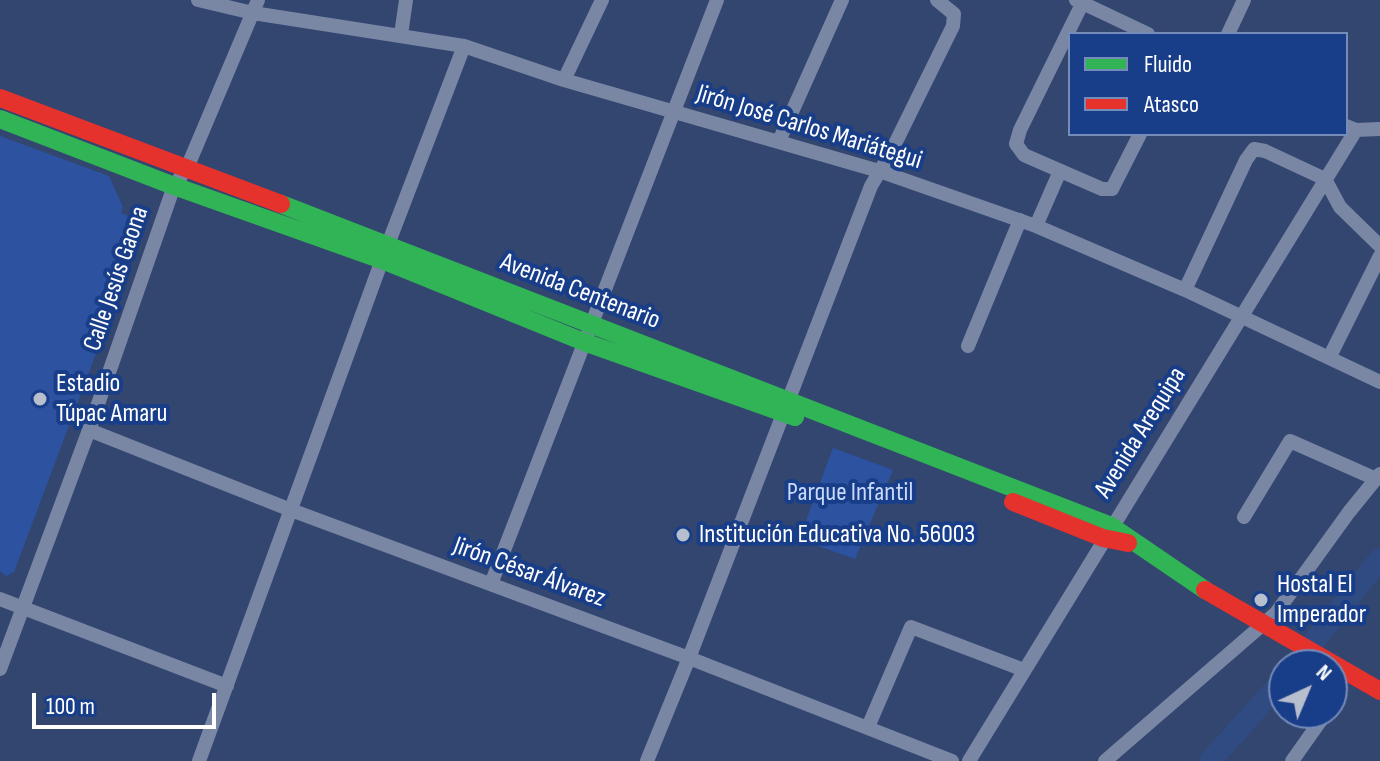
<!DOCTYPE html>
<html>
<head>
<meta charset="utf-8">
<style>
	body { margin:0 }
	#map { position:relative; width:1380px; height:761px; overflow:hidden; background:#324670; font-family:"Sofia Sans Condensed",sans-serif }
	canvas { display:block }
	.legend { position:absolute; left:1068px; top:32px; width:280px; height:104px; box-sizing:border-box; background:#193e89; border:2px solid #758bb8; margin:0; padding:10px 14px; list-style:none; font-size:24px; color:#fff }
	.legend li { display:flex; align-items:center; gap:16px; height:40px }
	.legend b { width:40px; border:2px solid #758bb8 }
	.north { position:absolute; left:1268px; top:649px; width:80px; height:80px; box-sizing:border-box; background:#193e89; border:2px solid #758bb8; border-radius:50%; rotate:44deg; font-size:22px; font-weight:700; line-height:32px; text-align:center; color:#fff }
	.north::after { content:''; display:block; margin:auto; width:28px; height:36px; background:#b7becd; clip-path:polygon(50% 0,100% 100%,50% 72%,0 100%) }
	.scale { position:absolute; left:32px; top:693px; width:184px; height:36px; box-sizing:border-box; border:4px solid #fff; border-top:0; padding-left:10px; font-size:24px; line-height:28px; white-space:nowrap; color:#fff; -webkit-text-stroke:6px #193e89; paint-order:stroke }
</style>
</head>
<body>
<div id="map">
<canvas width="1380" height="761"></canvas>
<ul class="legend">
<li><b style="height:10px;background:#30b455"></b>Fluido</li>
<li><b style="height:10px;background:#e5322d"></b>Atasco</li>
</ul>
<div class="north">N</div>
<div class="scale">100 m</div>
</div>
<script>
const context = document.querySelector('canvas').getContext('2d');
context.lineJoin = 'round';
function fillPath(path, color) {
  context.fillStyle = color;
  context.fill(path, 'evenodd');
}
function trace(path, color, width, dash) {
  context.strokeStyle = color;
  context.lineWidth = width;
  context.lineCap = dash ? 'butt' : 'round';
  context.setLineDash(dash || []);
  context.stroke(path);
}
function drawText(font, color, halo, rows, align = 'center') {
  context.font = font + ' "Sofia Sans Condensed",sans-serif';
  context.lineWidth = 8;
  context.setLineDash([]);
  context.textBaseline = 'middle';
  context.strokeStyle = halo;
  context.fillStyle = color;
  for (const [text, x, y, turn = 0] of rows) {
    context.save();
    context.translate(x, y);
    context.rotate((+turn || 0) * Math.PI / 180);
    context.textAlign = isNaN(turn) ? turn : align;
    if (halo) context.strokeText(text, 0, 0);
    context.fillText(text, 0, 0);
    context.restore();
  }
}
fillPath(new Path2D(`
	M 0,136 L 109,176 L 123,207 L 121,213 L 134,218 L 140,214 L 146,220 L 14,572 L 6,576 L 0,571 Z
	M 833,448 L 893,470 L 855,559 L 799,539 Z`), '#2d53a0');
trace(new Path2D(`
	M 1295,665 L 1380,559
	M 1210,761 L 1284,679`), '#304b81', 22);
trace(new Path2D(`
	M 198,0 L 253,13 L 464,46 L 564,80 L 879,171 L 1036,226 L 1185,290 L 1380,382
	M 1076,0 L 1148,34
	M 1084,0 L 1020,130 L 1016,144 L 1024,155 L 1102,189 L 1112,189 L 1140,134
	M 1228,34 L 1244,0
	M 401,35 L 406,0
	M 564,80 L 602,0
	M 1346,126 L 1356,130 L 1380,129
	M 779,141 L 842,0
	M 1036,226 L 1060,171
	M 1185,290 L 1246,160 L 1254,149 L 1265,151 L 1325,179 L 1340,207 L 1380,246
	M 968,346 L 1020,220
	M 1329,358 L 1380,256
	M 89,430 L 291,510 L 689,658 L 952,761
	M 1244,517 L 1290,441 L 1376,479
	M 491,584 L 717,0
	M 0,599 L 227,686
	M 0,669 L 89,430 L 174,186 L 187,168 L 258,0
	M 868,727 L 911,627 L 1024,670
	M 199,761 L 382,260 L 464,46
	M 647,761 L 689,658 L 871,186 L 890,154 L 953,26 L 954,14 L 937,0
	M 969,761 L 1356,130
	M 1105,761 L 1276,613 L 1349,512 L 1380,474
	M 1292,761 L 1326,713`), '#7987a5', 14);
trace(new Path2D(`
	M 0,119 L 174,186 L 382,260 L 584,342 L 795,417
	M 281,204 L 1111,526 L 1205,590`), '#30b455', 18);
trace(new Path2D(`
	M 0,98 L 281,204
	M 1013,502 L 1103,538 L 1128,543
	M 1205,590 L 1380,691`), '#e5322d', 18);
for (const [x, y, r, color] of [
	[40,399,8,"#b7becd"],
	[683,535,8,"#b7becd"],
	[1261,600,8,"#b7becd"]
]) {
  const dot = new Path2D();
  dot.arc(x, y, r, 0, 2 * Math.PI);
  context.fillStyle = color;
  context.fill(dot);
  trace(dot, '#193e89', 3);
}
drawText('26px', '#fff', '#193e89', [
	["Jirón José Carlos Mariátegui",809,128,17],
	["Calle Jesús Gaona",117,279,-71],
	["Avenida Centenario",580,292,21],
	["Avenida Arequipa",1141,433,-58],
	["Jirón César Álvarez",529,573,20]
]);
drawText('26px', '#fff', '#193e89', [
	["Estadio",56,384],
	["Túpac Amaru",56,414],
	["Institución Educativa No. 56003",699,535],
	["Hostal El",1277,585],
	["Imperador",1277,615]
], 'left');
drawText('26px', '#c8d9fa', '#193e89', [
	["Parque Infantil",850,493]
]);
</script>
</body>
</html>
